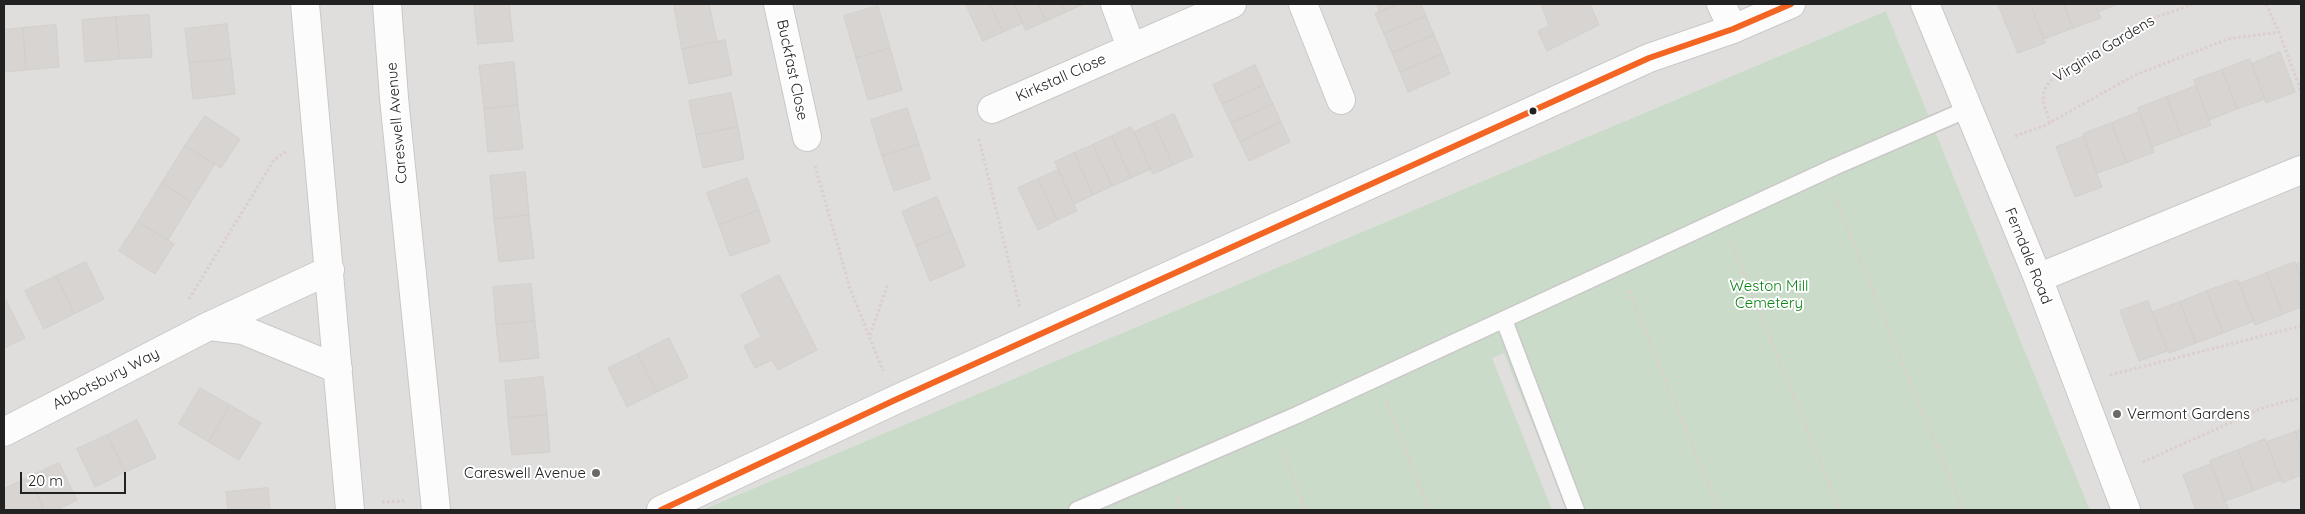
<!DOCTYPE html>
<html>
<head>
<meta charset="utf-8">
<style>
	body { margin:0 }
	#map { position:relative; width:2305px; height:514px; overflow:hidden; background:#f0eeeb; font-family:Quicksand,sans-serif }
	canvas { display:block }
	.frame { position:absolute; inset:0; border:5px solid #222; pointer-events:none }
	.scale { position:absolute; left:20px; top:472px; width:106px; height:22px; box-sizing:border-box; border:2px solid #222; border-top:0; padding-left:6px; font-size:15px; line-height:18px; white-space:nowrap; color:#222; -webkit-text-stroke:4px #fff; paint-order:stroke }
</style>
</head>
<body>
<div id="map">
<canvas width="2305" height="514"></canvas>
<div class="frame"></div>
<div class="scale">20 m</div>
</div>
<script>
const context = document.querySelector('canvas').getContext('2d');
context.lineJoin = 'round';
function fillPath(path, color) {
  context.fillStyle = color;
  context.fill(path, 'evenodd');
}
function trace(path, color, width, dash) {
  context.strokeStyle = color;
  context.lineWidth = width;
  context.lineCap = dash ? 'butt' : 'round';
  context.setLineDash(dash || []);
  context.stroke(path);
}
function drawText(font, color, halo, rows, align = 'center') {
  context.font = font + ' Quicksand,sans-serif';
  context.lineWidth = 4;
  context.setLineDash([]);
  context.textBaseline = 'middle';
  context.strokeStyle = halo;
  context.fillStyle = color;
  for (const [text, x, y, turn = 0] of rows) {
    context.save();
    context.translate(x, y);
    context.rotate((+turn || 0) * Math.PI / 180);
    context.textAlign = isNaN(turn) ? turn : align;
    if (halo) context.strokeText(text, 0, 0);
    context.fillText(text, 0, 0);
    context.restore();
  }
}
fillPath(new Path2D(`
	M 4,4 L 2301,4 L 2301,510 L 2090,510 L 1886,11 L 702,510 L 4,510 Z`), '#dfdedc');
fillPath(new Path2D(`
	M 1886,11 L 2090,510 L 702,510 Z`), '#cadbca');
fillPath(new Path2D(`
	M 1504,353 L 1567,510 L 1552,510 L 1492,358 Z`), '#e0dfde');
const building = new Path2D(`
	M 474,4 L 509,4 L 513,41 L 478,44 Z
	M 674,4 L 709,4 L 717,42 L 682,49 Z
	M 966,4 L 990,4 L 1003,32 L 983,41 Z
	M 990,4 L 1014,4 L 1023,23 L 1003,32 Z
	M 1014,4 L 1038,4 L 1046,21 L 1026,30 Z
	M 1038,4 L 1062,4 L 1066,12 L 1046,21 Z
	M 1062,4 L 1084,4 L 1066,12 Z
	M 1377,4 L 1399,4 L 1380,12 Z
	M 1399,4 L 1421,4 L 1426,16 L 1384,34 L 1375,14 Z
	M 1541,4 L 1590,4 L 1599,25 L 1547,51 L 1538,31 L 1549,26 Z
	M 1998,4 L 2031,4 L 2045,43 L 2018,53 Z
	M 2031,4 L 2064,4 L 2073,28 L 2044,39 Z
	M 2064,4 L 2095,4 L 2101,18 L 2073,28 Z
	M 2095,4 L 2118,4 L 2098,12 Z
	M 878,6 L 890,48 L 856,58 L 844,16 Z
	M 149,15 L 152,57 L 119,59 L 116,17 Z
	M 1426,16 L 1434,35 L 1392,53 L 1384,34 Z
	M 116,17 L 119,59 L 85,62 L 82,20 Z
	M 227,24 L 231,59 L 189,63 L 185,29 Z
	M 56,25 L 59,67 L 26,70 L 23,28 Z
	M 23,28 L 26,70 L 4,72 L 4,30 Z
	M 1434,35 L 1442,54 L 1400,72 L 1392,53 Z
	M 725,40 L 732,75 L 689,84 L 682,49 Z
	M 890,48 L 902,90 L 868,100 L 856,58 Z
	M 2280,52 L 2295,92 L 2266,103 L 2252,64 Z
	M 1442,54 L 1450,74 L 1408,92 L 1400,72 Z
	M 231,59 L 235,94 L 193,99 L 189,63 Z
	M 2250,59 L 2265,99 L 2237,109 L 2222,70 Z
	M 514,62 L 518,105 L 484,109 L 479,66 Z
	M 1255,65 L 1264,85 L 1222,104 L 1213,85 Z
	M 2222,70 L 2237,109 L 2209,120 L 2194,80 Z
	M 1264,85 L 1273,104 L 1231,123 L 1222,104 Z
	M 2196,86 L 2211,125 L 2181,136 L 2167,97 Z
	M 731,93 L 738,127 L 696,135 L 689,101 Z
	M 2167,97 L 2181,136 L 2152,147 L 2138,108 Z
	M 1273,104 L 1281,122 L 1240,142 L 1231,123 Z
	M 518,105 L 523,149 L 488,152 L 484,109 Z
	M 907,108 L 919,144 L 882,156 L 871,120 Z
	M 2139,112 L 2154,152 L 2126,163 L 2112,123 Z
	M 1174,114 L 1193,156 L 1173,165 L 1154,123 Z
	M 205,116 L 240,139 L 221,168 L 185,146 Z
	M 1281,122 L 1290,142 L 1249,161 L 1240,142 Z
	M 1154,123 L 1173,165 L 1153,174 L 1134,132 Z
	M 2112,123 L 2126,163 L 2097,173 L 2083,134 Z
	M 738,127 L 744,159 L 703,168 L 696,135 Z
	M 1131,127 L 1151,169 L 1131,178 L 1112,136 Z
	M 1112,136 L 1131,178 L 1112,186 L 1093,145 Z
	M 2083,137 L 2102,187 L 2075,197 L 2056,147 Z
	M 919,144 L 930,179 L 894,191 L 882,156 Z
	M 1093,145 L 1112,186 L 1093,195 L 1074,153 Z
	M 185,146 L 215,164 L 191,202 L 162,183 Z
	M 1074,153 L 1093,195 L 1074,204 L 1055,162 Z
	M 1058,170 L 1077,211 L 1057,220 L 1038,179 Z
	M 525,172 L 529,215 L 494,219 L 490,176 Z
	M 747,178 L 759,210 L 719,225 L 707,193 Z
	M 1038,179 L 1057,220 L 1038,230 L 1018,188 Z
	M 162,183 L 191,202 L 168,240 L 138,222 Z
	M 937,197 L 951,231 L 916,246 L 902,212 Z
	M 759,210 L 770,242 L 730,256 L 719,225 Z
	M 529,215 L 534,258 L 499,262 L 494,219 Z
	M 138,222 L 174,244 L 155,274 L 119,251 Z
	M 951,231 L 965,266 L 930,281 L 916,246 Z
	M 86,262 L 104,299 L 74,314 L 56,276 Z
	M 2295,262 L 2301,279 L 2301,307 L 2283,314 L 2267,273 Z
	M 2301,263 L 2301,279 L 2296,265 Z
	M 2267,273 L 2283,314 L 2255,325 L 2239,284 Z
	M 779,275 L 817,350 L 778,370 L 772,360 L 755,368 L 744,346 L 761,337 L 741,295 Z
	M 56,276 L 74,314 L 44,329 L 25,291 Z
	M 2238,280 L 2254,321 L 2223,333 L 2207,291 Z
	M 531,284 L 535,321 L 496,325 L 493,287 Z
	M 2207,291 L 2223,333 L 2196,343 L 2180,302 Z
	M 6,300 L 25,338 L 4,348 L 4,301 Z
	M 2148,301 L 2167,351 L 2139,361 L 2120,311 Z
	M 2180,302 L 2196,343 L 2169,353 L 2153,312 Z
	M 535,321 L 539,358 L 500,362 L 496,325 Z
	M 669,338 L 688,377 L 657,392 L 638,354 Z
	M 638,354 L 657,392 L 627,407 L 608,368 Z
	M 543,377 L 547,415 L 508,418 L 505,381 Z
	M 200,388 L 230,405 L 209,442 L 179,424 Z
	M 230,405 L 261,423 L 239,460 L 209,442 Z
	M 547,415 L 550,452 L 512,455 L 508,418 Z
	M 137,420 L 156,458 L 125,472 L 107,435 Z
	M 2301,429 L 2301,449 L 2295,432 Z
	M 2295,432 L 2301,449 L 2301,475 L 2282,483 L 2267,442 Z
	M 107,435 L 125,472 L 95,487 L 77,449 Z
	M 2265,439 L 2281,480 L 2253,491 L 2238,450 Z
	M 2238,450 L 2253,491 L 2225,501 L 2210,461 Z
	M 59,463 L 77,500 L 57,510 L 44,510 L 29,477 Z
	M 2211,464 L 2225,501 L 2229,510 L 2196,510 L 2183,475 Z
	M 29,477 L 44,510 L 7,510 L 4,503 L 4,489 Z
	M 268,488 L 270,510 L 228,510 L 226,492 Z`);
fillPath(building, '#d7d4d2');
trace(building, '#d3d0cc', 1);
const service = new Path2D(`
	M 1504,320 L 1576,510
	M 1077,510 L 1297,415 L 1834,167 L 1968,109`);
const minor = new Path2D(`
	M 305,4 L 350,510
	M 387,4 L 394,98 L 436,510
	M 778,4 L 807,137
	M 1115,4 L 1131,47
	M 1303,4 L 1341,100
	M 1721,4 L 1733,29
	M 1925,4 L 2038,278 L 2126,510
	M 992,109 L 1232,4
	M 2038,278 L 2301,170
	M 209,326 L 243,330 L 338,369
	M 4,432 L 209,326 L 330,270`);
const tertiary = new Path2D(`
	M 661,510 L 895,400 L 1649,58 L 1733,29 L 1791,4`);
trace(service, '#c9c8c7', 19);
trace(minor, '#c9c8c7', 30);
trace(tertiary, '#c9c8c7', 30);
trace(new Path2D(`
	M 2266,4 L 2279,32 L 2301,91
	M 2050,123 C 2044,103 2037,95 2053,78 L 2154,18 L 2194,4
	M 2015,136 L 2044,126 L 2135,75 L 2228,39 L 2279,32
	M 979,139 L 1020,308
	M 815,166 L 850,288 L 883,371
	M 1834,196 L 1963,510
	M 1732,244 L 1840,510
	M 1629,291 L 1719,510
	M 189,299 L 274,160 L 287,151
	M 870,335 L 888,284
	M 2110,375 L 2301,326
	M 1386,401 L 1429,510
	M 1282,450 L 1306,510
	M 2143,462 L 2265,407 L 2301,398
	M 1177,497 L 1182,510
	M 382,502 L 404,501`), '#dccecd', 3, [2.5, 2.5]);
trace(service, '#fdfcfc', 16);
trace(minor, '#fdfcfc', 28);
trace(tertiary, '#fdfcfc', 28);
trace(new Path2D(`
	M 661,510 L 895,400 L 1649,58 L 1733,29 L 1791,4`), '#f26522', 6);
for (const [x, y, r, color] of [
	[1533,111,4.5,"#222"],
	[2117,414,5,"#6a6968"],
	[596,473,5,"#6a6968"]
]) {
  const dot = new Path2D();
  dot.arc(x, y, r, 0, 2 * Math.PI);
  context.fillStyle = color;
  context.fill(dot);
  trace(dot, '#fff', 2);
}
drawText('15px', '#222', '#fff', [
	["Virginia Gardens",2104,49,-31],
	["Buckfast Close",792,70,78],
	["Kirkstall Close",1061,78,-24],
	["Careswell Avenue",397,123,-95],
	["Ferndale Road",2028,256,68],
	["Abbotsbury Way",106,379,-27]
]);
drawText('15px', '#0c8416', '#fff', [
	["Weston Mill",1769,286],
	["Cemetery",1769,303]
]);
drawText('15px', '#222', '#fff', [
	["Vermont Gardens",2127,414],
	["Careswell Avenue",586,473,"right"]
], 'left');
</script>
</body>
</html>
